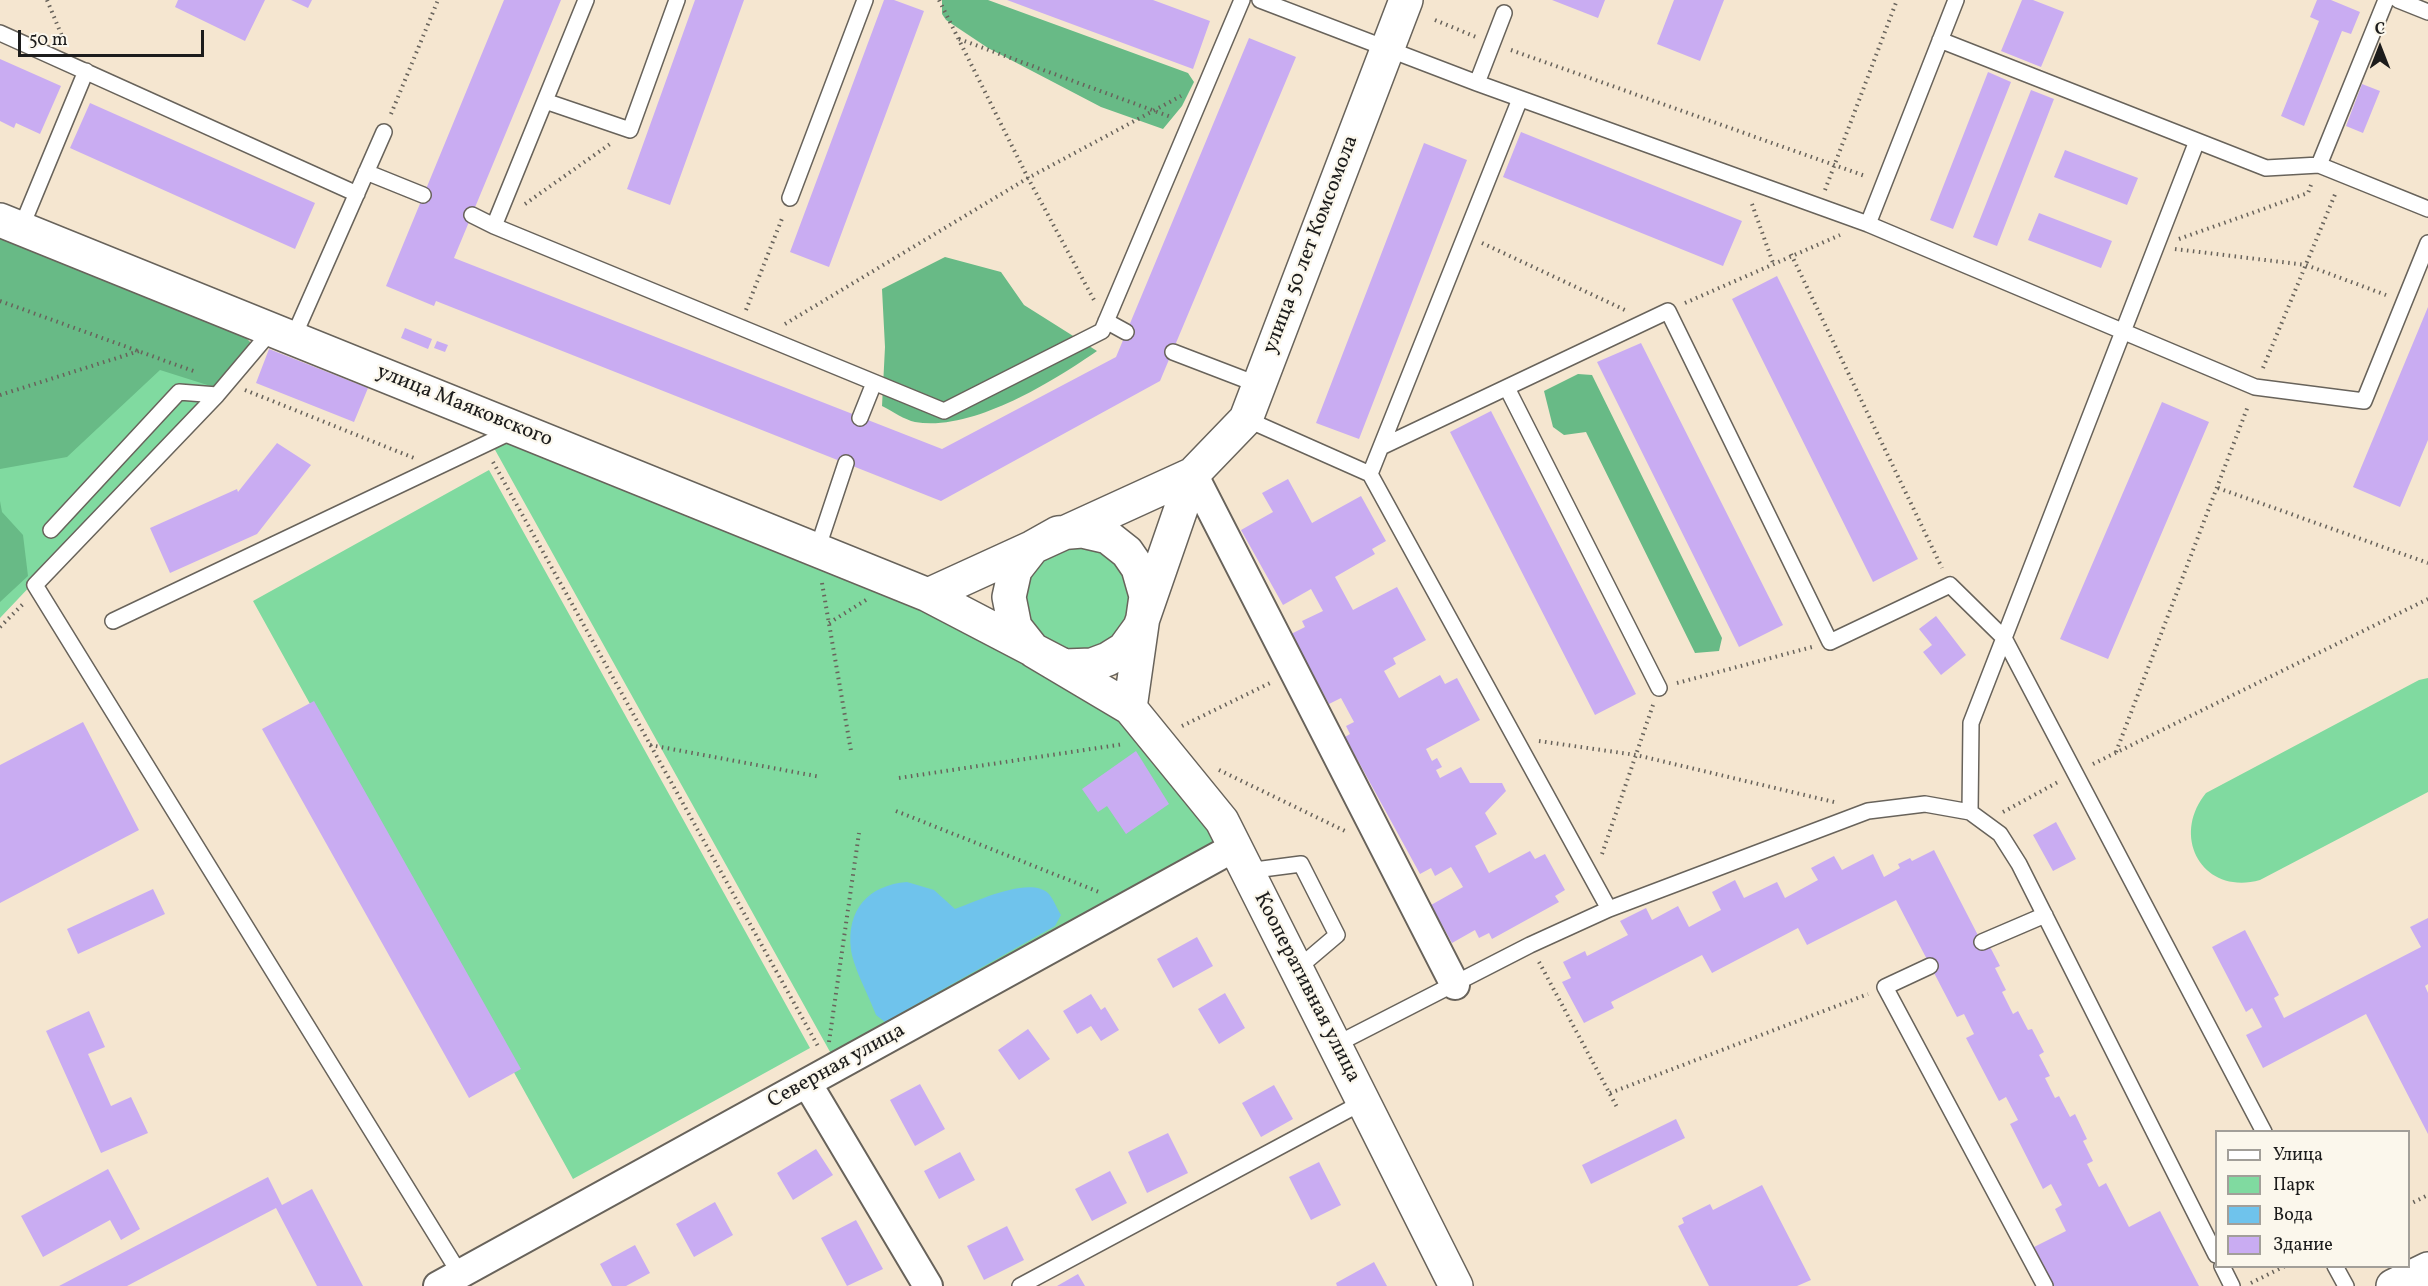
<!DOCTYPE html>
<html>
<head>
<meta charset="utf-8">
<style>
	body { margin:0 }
	#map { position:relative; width:2428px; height:1286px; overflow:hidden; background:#f5e6d0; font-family:Vollkorn,serif }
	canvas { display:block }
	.legend { position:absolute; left:2215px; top:1130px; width:195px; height:138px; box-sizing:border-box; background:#fbf7ec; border:2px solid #a29f99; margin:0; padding:8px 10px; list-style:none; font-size:18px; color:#1c1c1c }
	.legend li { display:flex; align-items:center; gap:12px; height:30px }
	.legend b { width:30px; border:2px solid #a29f99 }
	.north { position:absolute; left:2350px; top:18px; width:60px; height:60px; -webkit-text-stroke:4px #fbf7ec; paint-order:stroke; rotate:0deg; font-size:16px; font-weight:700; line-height:24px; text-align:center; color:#1c1c1c }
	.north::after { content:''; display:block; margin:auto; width:21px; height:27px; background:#1c1c1c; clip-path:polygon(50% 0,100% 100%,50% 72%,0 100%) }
	.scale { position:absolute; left:18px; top:30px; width:186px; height:27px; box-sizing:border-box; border:3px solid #1c1c1c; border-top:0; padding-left:8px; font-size:18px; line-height:21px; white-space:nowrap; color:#1c1c1c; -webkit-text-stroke:4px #fbf7ec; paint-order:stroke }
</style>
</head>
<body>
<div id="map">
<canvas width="2428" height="1286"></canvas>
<ul class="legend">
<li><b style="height:8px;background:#fff"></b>Улица</li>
<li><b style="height:16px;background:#80daa0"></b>Парк</li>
<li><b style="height:16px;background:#6fc3ec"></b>Вода</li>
<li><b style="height:16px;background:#c9acf2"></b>Здание</li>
</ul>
<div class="north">С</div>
<div class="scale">50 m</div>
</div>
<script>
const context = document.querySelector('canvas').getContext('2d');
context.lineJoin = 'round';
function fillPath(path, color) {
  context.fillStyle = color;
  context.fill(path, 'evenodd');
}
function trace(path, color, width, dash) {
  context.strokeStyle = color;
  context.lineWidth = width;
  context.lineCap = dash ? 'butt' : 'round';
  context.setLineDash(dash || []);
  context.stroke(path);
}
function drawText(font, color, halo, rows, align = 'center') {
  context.font = font + ' Vollkorn,serif';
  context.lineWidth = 4.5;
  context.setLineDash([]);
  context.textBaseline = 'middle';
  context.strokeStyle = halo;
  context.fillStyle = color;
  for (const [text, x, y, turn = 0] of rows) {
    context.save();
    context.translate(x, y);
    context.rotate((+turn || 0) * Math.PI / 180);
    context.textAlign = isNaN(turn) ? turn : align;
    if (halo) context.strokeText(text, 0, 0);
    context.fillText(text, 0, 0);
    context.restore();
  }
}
fillPath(new Path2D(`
	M 0,232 L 246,329 L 216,390 L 0,618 Z
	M 515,438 L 924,604 L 1125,716 L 1223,845 L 834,1059 L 494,448 Z
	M 489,470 L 810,1048 L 573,1179 L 253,601 Z
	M 1111,545 L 1140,597 L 1116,648 L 1062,660 L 1019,623 L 1036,550 Z
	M 2428,678 L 2428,792 L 2260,880 C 2203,896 2170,837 2206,793 L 2419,680 Z`), '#80daa0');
fillPath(new Path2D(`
	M 942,0 L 988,0 L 1188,73 L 1194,82 L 1182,106 L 1163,129 L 1101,107 L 988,48 L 946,20 L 942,14 Z
	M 0,230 L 237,328 L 251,343 L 220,389 L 160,370 L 67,457 L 0,469 Z
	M 945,257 L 1001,272 L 1024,305 L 1097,351 C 1052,382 972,432 915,422 C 905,420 892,411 882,406 L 885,347 L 882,289 Z
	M 1578,374 L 1592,375 L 1722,638 L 1719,651 L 1695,653 L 1586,432 L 1564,435 L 1553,427 L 1544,391 Z
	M 0,501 L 2,512 L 23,535 L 28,576 L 0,602 Z`), '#68ba86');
fillPath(new Path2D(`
	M 907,882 L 934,890 L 955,909 C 976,902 1030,875 1049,894 C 1054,900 1057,909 1061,915 L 1055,926 L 1039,935 L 885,1022 L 876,1015 C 869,996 854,969 851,950 C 846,909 869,885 907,882 Z`), '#6fc3ec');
fillPath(new Path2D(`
	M 178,0 L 265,0 L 245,41 L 175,7 Z
	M 291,0 L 312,0 L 308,8 Z
	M 504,0 L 561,0 L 454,258 L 942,449 L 1116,357 L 1249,38 L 1296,57 L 1160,381 L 941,501 L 436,301 L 434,306 L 386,286 Z
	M 695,0 L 744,0 L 670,205 L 627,189 Z
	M 884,0 L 894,0 L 924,11 L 829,267 L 790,252 Z
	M 1007,0 L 1153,0 L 1210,21 L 1193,69 Z
	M 1552,0 L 1605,0 L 1598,18 Z
	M 1674,0 L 1724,0 L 1700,61 L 1657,44 Z
	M 2022,0 L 2033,0 L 2064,12 L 2041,67 L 2001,51 Z
	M 2317,0 L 2331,0 L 2360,12 L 2351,34 L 2342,31 L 2304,126 L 2281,116 L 2319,21 L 2310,17 Z
	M 0,59 L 61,86 L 40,134 L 16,123 L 14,128 L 0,121 Z
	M 1988,72 L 2011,82 L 1953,229 L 1930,220 Z
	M 2362,84 L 2380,91 L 2363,133 L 2346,126 Z
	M 2031,90 L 2054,99 L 1997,246 L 1973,237 Z
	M 90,103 L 315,203 L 295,249 L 70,148 Z
	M 1521,132 L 1742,221 L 1723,266 L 1503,177 Z
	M 1424,143 L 1467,160 L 1359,439 L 1316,423 Z
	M 2065,150 L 2138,178 L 2127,205 L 2054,177 Z
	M 2039,213 L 2112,241 L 2101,268 L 2028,240 Z
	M 1777,276 L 1918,559 L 1873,582 L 1732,299 Z
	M 2428,307 L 2428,440 L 2400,507 L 2353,487 Z
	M 405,328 L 432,339 L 428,349 L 401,338 Z
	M 437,341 L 448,345 L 445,352 L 434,348 Z
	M 1641,343 L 1783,625 L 1739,647 L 1597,362 Z
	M 269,349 L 368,388 L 354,422 L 256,383 Z
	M 2162,402 L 2209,422 L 2108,659 L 2060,639 Z
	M 1491,411 L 1636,694 L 1595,715 L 1450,432 Z
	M 277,443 L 311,465 L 257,534 L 170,573 L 150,528 L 237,489 L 238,492 Z
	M 1288,479 L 1312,523 L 1361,496 L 1386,541 L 1372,549 L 1375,554 L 1335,577 L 1353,610 L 1397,587 L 1426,640 L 1393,658 L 1396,664 L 1384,671 L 1399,698 L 1440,675 L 1445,684 L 1457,678 L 1480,720 L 1426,749 L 1432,761 L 1437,758 L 1442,767 L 1436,770 L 1440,778 L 1461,767 L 1470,783 L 1502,783 L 1506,791 L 1485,813 L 1497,834 L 1475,846 L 1489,873 L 1530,851 L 1535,859 L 1545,854 L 1565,890 L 1555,896 L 1559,902 L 1492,939 L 1489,933 L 1479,938 L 1475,930 L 1452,943 L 1431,905 L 1463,887 L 1451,867 L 1435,876 L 1431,868 L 1420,874 L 1345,737 L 1350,734 L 1346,726 L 1354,722 L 1341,698 L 1329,704 L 1291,634 L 1305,627 L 1302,621 L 1323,611 L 1311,589 L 1283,605 L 1241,530 L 1273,512 L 1262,493 Z
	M 1936,616 L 1966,655 L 1941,675 L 1923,652 L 1932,645 L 1919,629 Z
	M 314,701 L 521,1069 L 469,1098 L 262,729 Z
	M 83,722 L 139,830 L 0,903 L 0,765 Z
	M 1136,751 L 1169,804 L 1126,834 L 1107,806 L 1098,812 L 1082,789 Z
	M 2056,822 L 2076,859 L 2053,871 L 2033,835 Z
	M 1934,850 L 1984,947 L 1989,945 L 2000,966 L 1995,968 L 2006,990 L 2002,992 L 2013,1014 L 2018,1011 L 2028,1030 L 2032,1029 L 2044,1052 L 2039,1055 L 2050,1076 L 2045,1078 L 2055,1098 L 2059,1096 L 2070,1117 L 2075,1114 L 2087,1139 L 2083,1141 L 2093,1161 L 2087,1164 L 2099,1187 L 2106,1183 L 2129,1227 L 2160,1211 L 2199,1286 L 2054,1286 L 2034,1247 L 2066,1231 L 2055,1209 L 2062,1205 L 2051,1184 L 2043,1189 L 2010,1124 L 2018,1120 L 2006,1097 L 1999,1101 L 1966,1038 L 1974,1034 L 1964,1014 L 1957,1017 L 1896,900 L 1807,945 L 1798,928 L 1712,973 L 1702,955 L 1611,1002 L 1614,1008 L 1584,1023 L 1562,982 L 1571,978 L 1563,962 L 1585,951 L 1587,956 L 1628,935 L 1620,921 L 1646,908 L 1652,920 L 1678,906 L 1689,927 L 1721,910 L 1712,892 L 1735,880 L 1744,898 L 1777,882 L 1785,898 L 1818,880 L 1811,868 L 1834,856 L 1842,870 L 1873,854 L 1884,877 L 1900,868 L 1898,864 L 1910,858 L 1912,861 Z
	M 153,889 L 165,914 L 78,954 L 67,929 Z
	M 2428,918 L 2428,984 L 2425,986 L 2428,993 L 2428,1134 L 2366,1014 L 2263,1068 L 2246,1035 L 2262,1027 L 2252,1008 L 2246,1012 L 2212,947 L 2245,930 L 2279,995 L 2274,998 L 2284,1018 L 2421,947 L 2410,927 Z
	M 1197,937 L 1213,966 L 1173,988 L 1157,959 Z
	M 1225,993 L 1245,1028 L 1219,1044 L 1198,1009 Z
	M 1091,994 L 1101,1010 L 1105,1007 L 1119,1030 L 1101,1041 L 1091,1026 L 1077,1034 L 1063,1011 Z
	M 89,1011 L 105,1047 L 88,1054 L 111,1106 L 131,1097 L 148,1133 L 101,1153 L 46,1031 Z
	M 1028,1029 L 1050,1059 L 1019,1080 L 998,1050 Z
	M 920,1084 L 945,1129 L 915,1146 L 890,1100 Z
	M 1274,1085 L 1293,1119 L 1261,1137 L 1242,1103 Z
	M 1676,1119 L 1685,1138 L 1591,1184 L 1582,1165 Z
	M 1168,1133 L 1188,1173 L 1147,1193 L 1128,1152 Z
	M 816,1149 L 833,1175 L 793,1200 L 777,1173 Z
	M 960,1152 L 975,1180 L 939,1199 L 924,1171 Z
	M 1319,1162 L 1341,1205 L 1311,1220 L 1289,1177 Z
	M 108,1169 L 140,1229 L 121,1240 L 110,1220 L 43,1257 L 21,1216 Z
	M 1110,1171 L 1127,1203 L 1092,1221 L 1075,1189 Z
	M 268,1177 L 282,1205 L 312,1189 L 363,1286 L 317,1286 L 276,1208 L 127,1286 L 59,1286 Z
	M 1762,1185 L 1811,1280 L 1797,1286 L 1709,1286 L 1678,1226 L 1684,1223 L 1682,1218 L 1710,1204 L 1713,1210 Z
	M 715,1202 L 733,1235 L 694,1257 L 676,1224 Z
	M 856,1220 L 883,1269 L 847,1286 L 821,1238 Z
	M 1007,1226 L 1024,1260 L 984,1280 L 967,1246 Z
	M 635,1245 L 650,1273 L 626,1286 L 612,1286 L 600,1264 Z
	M 1374,1262 L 1387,1286 L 1337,1286 L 1336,1283 Z
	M 1078,1274 L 1085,1286 L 1057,1286 Z`), '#c9acf2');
const lane = new Path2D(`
	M 1260,0 L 1477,83 L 1868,224 L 2255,387 L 2364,401 L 2428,243
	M 2398,0 L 2428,12
	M 0,33 L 357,194
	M 1940,40 L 2266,168 L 2319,165 L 2428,209
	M 1477,83 L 1504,13
	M 545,101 L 630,130 L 677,0
	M 2319,165 L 2386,0
	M 366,172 L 423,195
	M 790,198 L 865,0
	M 472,215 L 494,226 L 944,411 L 1102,331 L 1242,0
	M 1868,224 L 1956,0
	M 494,226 L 586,0
	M 21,228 L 86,71
	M 1106,321 L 1126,332
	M 272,330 L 217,395 L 35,585 L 460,1274
	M 293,338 L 384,132
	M 1173,352 L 1259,385
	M 1507,388 L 1659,688
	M 860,418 L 874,383
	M 1246,419 L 1370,474 L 1520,99
	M 1381,447 L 1668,311 L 1830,642 L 1950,585 L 2004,638 L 2264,1132
	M 1370,474 L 1609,909
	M 51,530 L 179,392 L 217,395
	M 817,550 L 846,463
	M 113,621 L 515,430
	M 1970,812 L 1971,723 L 2197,141
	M 1247,871 L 1301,864 L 1337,935 L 1297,969
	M 1982,942 L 2045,915
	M 1930,966 L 1885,987 L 2045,1286
	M 1335,1045 L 1530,945 L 1609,909 L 1868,811 L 1925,804 L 1970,812 L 2000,834 L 2019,864 L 2216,1255
	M 2222,1266 L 2232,1286
	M 2335,1266 L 2346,1286
	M 1020,1286 L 1363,1102`);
const street = new Path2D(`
	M 1193,474 L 1455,985
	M 807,1083 L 928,1286
	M 438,1286 L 1235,847`);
const secondary = new Path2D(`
	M 0,220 L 928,595 L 1064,666 L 1092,665 L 1108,659 L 1124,649 L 1140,627 L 1193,474
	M 928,595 L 1193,474 L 1246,419 L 1406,0
	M 1130,708 L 1146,596 L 1138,568 L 1127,552 L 1108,537 L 1082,531 L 1058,533 L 1033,547 L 1015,570 L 1009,597 L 1015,627 L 1034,651 L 1130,708 L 1222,821 L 1456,1286
	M 2393,1286 L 2428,1269`);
trace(lane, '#68635b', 18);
trace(street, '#68635b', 32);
trace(secondary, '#68635b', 36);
trace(new Path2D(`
	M 47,0 L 64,41
	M 939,0 L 1028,178 L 1094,300
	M 1435,20 L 1476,37
	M 959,39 L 1171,117
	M 1511,50 L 1865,176
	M 391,114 L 438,0
	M 1825,190 L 1897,0
	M 525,204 L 610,144
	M 1752,204 L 1773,263
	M 2179,239 L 2308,193 L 2311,185
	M 1482,243 L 1625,310
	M 2175,249 L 2306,265 L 2386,295
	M 1791,254 L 1942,568
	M 0,301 L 196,372
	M 1685,303 L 1840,235
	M 746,310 L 783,216
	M 785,324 L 1028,178 L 1181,96
	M 2263,368 L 2336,192
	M 245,390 L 414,458
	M 0,395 L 139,351
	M 493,462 L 819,1048
	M 2218,488 L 2428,563
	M 822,583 L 851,751
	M 829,623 L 866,600
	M 0,627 L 25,602
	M 1677,683 L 1812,647
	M 1182,726 L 1272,682
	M 1539,741 L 1636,755 L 1834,802
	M 650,745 L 821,777
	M 2116,752 L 2248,406
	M 2093,764 L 2428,599
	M 1219,770 L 1347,832
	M 899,778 L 1124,744
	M 896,811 L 1099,892
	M 2003,812 L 2060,781
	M 1602,854 L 1653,705
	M 1539,962 L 1618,1109
	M 829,1042 L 859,833
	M 1610,1093 L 1868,994
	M 2408,1205 L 2428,1195
	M 2251,1283 L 2285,1266`), '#68635b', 4, [1.5, 4.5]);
trace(lane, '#fff', 15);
trace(street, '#fff', 28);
trace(secondary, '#fff', 33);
drawText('21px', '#1c1c1c', '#fbf7ec', [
	["улица 50 лет Комсомола",1312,245,-69],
	["улица Маяковского",464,407,22],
	["Кооперативная улица",1306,988,63],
	["Северная улица",837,1067,-29]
]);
</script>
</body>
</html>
